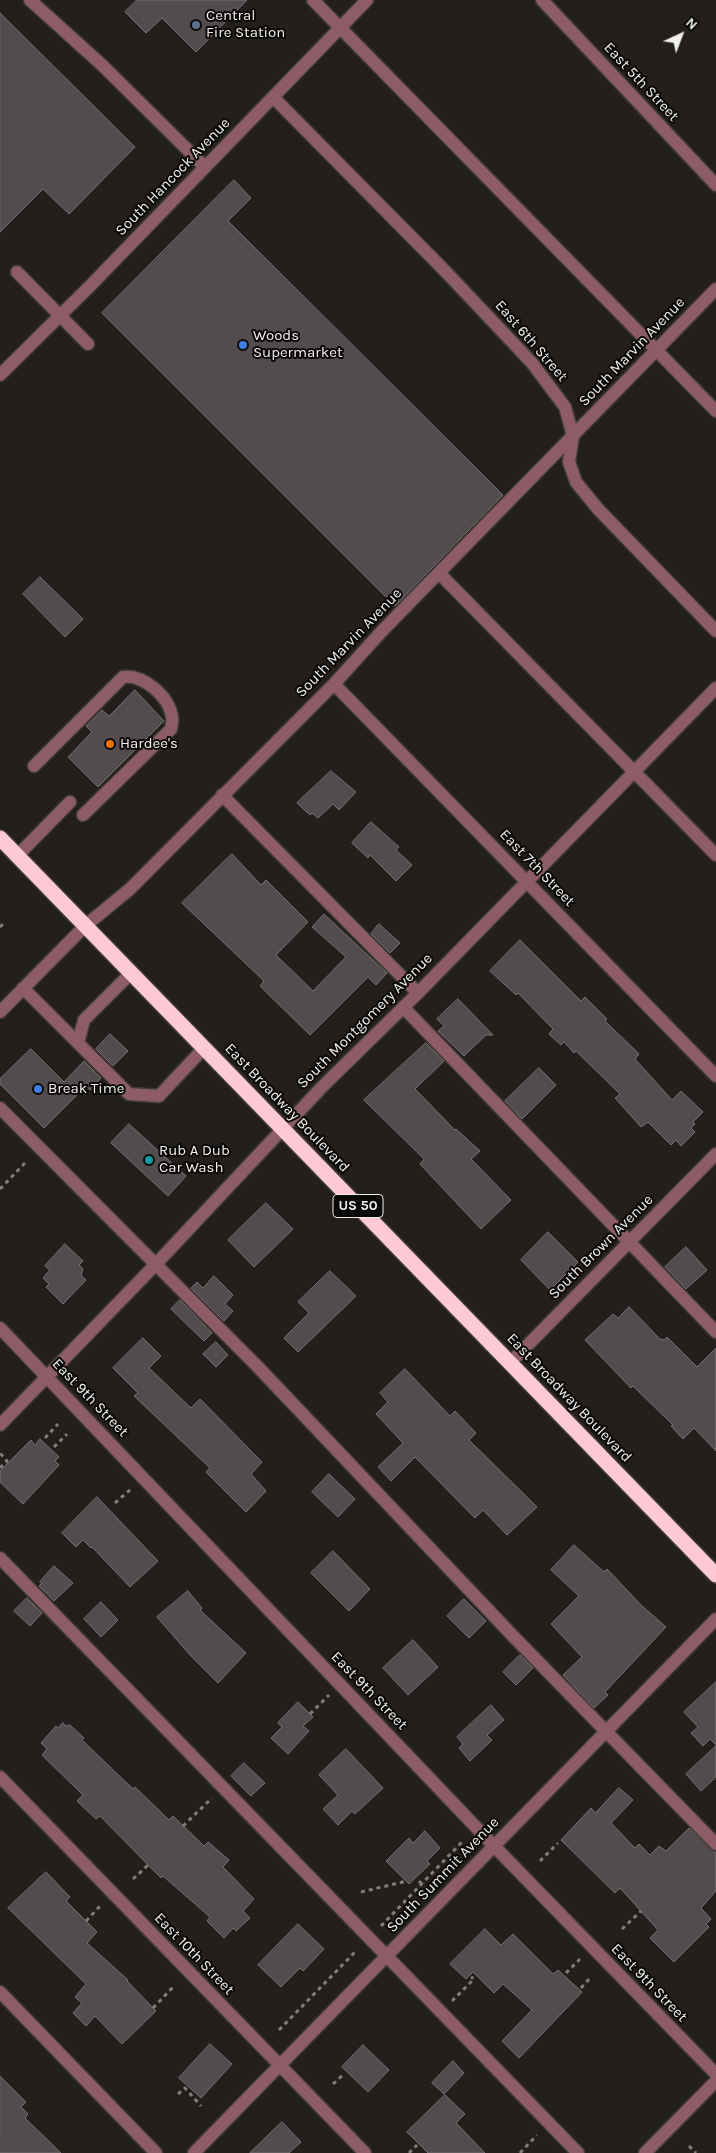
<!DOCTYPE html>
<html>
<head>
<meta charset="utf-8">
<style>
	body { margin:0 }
	#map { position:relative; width:716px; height:2153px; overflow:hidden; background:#231f1c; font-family:Karla,sans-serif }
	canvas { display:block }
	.north { position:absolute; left:656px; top:10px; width:50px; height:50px; -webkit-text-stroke:4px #0b0908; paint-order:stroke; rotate:43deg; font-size:14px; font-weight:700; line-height:20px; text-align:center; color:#f1efec }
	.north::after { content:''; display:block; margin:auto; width:18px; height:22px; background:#f1efec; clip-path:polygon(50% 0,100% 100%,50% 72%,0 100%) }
</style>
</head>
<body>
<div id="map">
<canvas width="716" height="2153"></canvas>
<div class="north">N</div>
</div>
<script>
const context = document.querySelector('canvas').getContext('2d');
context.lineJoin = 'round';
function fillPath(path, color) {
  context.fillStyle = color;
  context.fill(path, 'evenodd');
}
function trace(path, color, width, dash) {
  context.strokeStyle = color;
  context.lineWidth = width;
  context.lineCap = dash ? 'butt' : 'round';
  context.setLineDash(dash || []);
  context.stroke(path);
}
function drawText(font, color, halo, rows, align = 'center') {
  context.font = font + ' Karla,sans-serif';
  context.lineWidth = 4;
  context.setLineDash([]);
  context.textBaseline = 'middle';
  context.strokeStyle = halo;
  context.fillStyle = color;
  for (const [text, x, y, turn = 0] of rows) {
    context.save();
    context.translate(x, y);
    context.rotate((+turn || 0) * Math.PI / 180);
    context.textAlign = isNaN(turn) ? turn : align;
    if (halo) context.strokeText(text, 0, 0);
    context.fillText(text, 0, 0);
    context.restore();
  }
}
const building = new Path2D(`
	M 137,0 L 247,0 L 196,52 L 162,18 L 146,33 L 125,12 Z
	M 0,13 L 135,147 L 69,214 L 43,189 L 0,232 Z
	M 234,180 L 251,198 L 228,221 L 503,495 L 395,606 L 102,313 Z
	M 40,577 L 83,619 L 65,637 L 23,594 Z
	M 135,690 L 164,721 L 98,787 L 68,757 L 92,732 L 86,726 L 102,710 L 109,716 Z
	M 331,771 L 356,792 L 339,810 L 333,804 L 318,818 L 312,813 L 310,815 L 297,803 Z
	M 371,822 L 399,847 L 396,850 L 412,865 L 396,881 L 370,855 L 368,858 L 352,843 Z
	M 232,854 L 261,885 L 266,880 L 308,922 L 276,955 L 313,991 L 346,957 L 312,927 L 324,914 L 387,973 L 376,985 L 368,977 L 310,1035 L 260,986 L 264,981 L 182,903 Z
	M 379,924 L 400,943 L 390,953 L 371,934 Z
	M 520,940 L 581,1001 L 585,997 L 607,1019 L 605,1021 L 639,1054 L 635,1059 L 672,1100 L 681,1091 L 703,1112 L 693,1122 L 695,1124 L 691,1128 L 695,1132 L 681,1146 L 676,1140 L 671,1145 L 648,1122 L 641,1127 L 615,1098 L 620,1094 L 576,1051 L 574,1053 L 564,1042 L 561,1045 L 549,1034 L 553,1029 L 518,993 L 516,995 L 490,971 Z
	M 458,999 L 493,1035 L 486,1035 L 464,1056 L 438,1031 L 444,1026 L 437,1019 Z
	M 110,1034 L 128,1051 L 113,1066 L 96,1049 Z
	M 426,1043 L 444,1061 L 415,1089 L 455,1130 L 456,1129 L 480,1151 L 471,1159 L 511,1200 L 481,1229 L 420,1164 L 424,1159 L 364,1100 Z
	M 31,1049 L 64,1082 L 84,1061 L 101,1078 L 90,1090 L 86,1086 L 44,1128 L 0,1084 L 0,1079 Z
	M 539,1068 L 556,1085 L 522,1119 L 505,1101 Z
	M 129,1124 L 186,1176 L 168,1196 L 111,1143 Z
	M 266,1203 L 293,1229 L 254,1267 L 228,1240 Z
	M 548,1232 L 578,1262 L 550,1290 L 521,1260 Z
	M 65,1244 L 83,1261 L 79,1265 L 83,1269 L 81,1275 L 86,1280 L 63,1304 L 46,1287 L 49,1284 L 43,1278 L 50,1270 L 45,1266 Z
	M 686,1247 L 707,1270 L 686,1289 L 665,1267 Z
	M 330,1271 L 356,1296 L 298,1352 L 284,1338 L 309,1313 L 298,1302 Z
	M 214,1276 L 233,1295 L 225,1304 L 233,1311 L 224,1321 L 191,1288 L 197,1282 L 203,1288 Z
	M 180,1300 L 212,1333 L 204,1341 L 171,1309 Z
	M 629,1307 L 660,1339 L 664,1340 L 667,1337 L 697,1367 L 716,1348 L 716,1451 L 694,1428 L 683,1439 L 671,1426 L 673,1425 L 633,1386 L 631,1388 L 585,1340 L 613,1314 L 618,1318 Z
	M 143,1338 L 161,1356 L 149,1368 L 191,1408 L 200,1399 L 262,1462 L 251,1474 L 266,1491 L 246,1512 L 206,1472 L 210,1468 L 134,1396 L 138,1393 L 113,1368 Z
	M 216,1342 L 228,1355 L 216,1367 L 203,1354 Z
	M 405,1369 L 450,1416 L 455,1411 L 476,1433 L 469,1440 L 537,1507 L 507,1535 L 483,1510 L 475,1518 L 415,1457 L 391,1481 L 378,1467 L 403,1443 L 376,1414 L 388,1402 L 380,1393 Z
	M 40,1439 L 59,1457 L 55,1461 L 59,1465 L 23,1504 L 0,1482 L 0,1471 L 31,1440 L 35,1445 Z
	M 329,1474 L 355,1499 L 338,1517 L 312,1492 Z
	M 97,1497 L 158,1561 L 130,1587 L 92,1547 L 91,1548 L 83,1540 L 76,1547 L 62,1533 Z
	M 574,1545 L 604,1572 L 607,1569 L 642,1606 L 666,1627 L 605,1692 L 608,1695 L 594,1708 L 563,1675 L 582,1657 L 551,1624 L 579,1596 L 551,1570 Z
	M 333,1551 L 370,1589 L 349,1611 L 311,1573 Z
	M 54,1566 L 73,1583 L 54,1601 L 39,1586 L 42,1583 L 40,1582 Z
	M 188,1591 L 202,1608 L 200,1610 L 246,1653 L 218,1683 L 190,1655 L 157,1617 Z
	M 27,1598 L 42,1613 L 30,1626 L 14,1611 Z
	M 464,1599 L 486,1621 L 469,1638 L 447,1616 Z
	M 101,1602 L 118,1620 L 101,1637 L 84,1619 Z
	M 413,1640 L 438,1667 L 408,1695 L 383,1668 Z
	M 520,1655 L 533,1668 L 516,1685 L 503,1672 Z
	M 716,1682 L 716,1745 L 710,1739 L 703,1746 L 691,1733 L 698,1727 L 684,1712 Z
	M 298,1702 L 313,1717 L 303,1726 L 309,1731 L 288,1754 L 271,1738 L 282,1727 L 278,1723 Z
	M 491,1705 L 504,1720 L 487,1735 L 492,1740 L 470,1761 L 459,1748 L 463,1744 L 457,1737 Z
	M 63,1723 L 66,1726 L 70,1725 L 84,1738 L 82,1740 L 133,1789 L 135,1787 L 169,1820 L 173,1816 L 204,1846 L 208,1842 L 229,1860 L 223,1867 L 254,1899 L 243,1911 L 250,1918 L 236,1931 L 233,1928 L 224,1938 L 207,1921 L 210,1917 L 163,1876 L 161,1878 L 100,1816 L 96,1819 L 77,1801 L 83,1795 L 42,1755 L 47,1749 L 41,1743 L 56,1726 L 58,1728 Z
	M 716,1746 L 716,1777 L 701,1791 L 686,1774 Z
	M 346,1749 L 383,1788 L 355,1814 L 352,1811 L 338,1825 L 323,1809 L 338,1795 L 319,1775 Z
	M 244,1763 L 265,1783 L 251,1796 L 231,1776 Z
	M 619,1788 L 633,1800 L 611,1823 L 635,1848 L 639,1844 L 650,1855 L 659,1846 L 666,1851 L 689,1828 L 716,1853 L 716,1891 L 701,1908 L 711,1919 L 706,1924 L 709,1927 L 674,1962 L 650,1938 L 658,1930 L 620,1888 L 615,1893 L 561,1840 L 591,1808 L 595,1813 Z
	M 425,1831 L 440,1848 L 427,1861 L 430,1864 L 409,1884 L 386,1861 L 409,1838 L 413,1843 Z
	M 46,1872 L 70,1897 L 66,1901 L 97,1932 L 87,1943 L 128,1980 L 127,1981 L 156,2011 L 122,2044 L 95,2016 L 86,2026 L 73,2013 L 82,2003 L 75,1997 L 86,1984 L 8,1908 Z
	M 298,1924 L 324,1949 L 303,1971 L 300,1968 L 281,1987 L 258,1965 Z
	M 485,1929 L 501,1945 L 513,1934 L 553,1974 L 558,1970 L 582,1992 L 519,2058 L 502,2041 L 532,2010 L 503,1984 L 494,1993 L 473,1972 L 466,1979 L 450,1964 Z
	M 210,2044 L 232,2064 L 201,2098 L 179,2078 Z
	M 363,2045 L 389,2070 L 368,2092 L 342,2067 Z
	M 453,2061 L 464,2073 L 444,2094 L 432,2083 Z
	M 0,2076 L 26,2102 L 21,2107 L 28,2114 L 25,2118 L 61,2153 L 0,2153 Z
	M 445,2095 L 465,2114 L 456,2123 L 485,2153 L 428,2153 L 407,2132 Z
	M 282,2122 L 301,2142 L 289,2153 L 250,2153 Z`);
fillPath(building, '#524c4e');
trace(building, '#787173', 1);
const minor = new Path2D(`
	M 30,0 L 102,65 L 205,167
	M 313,0 L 716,411
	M 542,0 L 716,185
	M 273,97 L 447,273 L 532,363 L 565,407 L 573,436 L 569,462 L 576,482 L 598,509 L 716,631
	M 17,272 L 88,344
	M 0,375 L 91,285 L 367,0
	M 439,573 L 716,855
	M 334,684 L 716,1076
	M 34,766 L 123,677 C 143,674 169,696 172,717 C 173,721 171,726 171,729 L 83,815
	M 222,795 L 418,993
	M 17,856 L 70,802
	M 131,973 L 84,1020 L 78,1043 L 129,1094 L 159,1096 L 204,1048
	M 23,988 L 78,1043
	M 403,1007 L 716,1332
	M 0,1012 L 85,926 L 130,889 L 334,684 L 382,631 L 716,289
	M 0,1108 L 258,1367 L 512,1635 L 716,1844
	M 0,1328 L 494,1846 L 716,2074
	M 510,1363 L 716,1154
	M 0,1425 L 156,1264 L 322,1087 L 418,993 L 716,688
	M 0,1558 L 578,2153
	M 0,1777 L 365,2153
	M 0,1992 L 156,2153
	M 194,2153 L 716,1619
	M 645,2153 L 716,2081`);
const highway = new Path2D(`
	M 0,838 L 716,1575`);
trace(minor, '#403c39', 15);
trace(highway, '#403c39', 18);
trace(new Path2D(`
	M 0,927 L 5,922
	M 0,1189 L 25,1163
	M 45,1438 L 58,1424
	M 54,1447 L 67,1434
	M 0,1468 L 7,1461 L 0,1453
	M 115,1503 L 131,1489
	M 310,1714 L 329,1695
	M 183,1826 L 212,1798
	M 540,1861 L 558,1843
	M 133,1879 L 148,1865
	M 419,1881 L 429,1891
	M 361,1892 L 407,1881
	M 86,1921 L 101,1905
	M 381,1926 L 462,1842
	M 622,1929 L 641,1911
	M 566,1973 L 580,1959
	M 581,1988 L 591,1977
	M 452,2001 L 474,1979 L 471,1977
	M 153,2008 L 175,1985
	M 279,2030 L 357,1950
	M 333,2084 L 344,2074
	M 178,2094 L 185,2088 L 201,2106
	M 689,2146 L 696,2153
	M 409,2153 L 417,2145
	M 520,2153 L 537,2135`), '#817e7b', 3, [4, 4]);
trace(minor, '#8d5c67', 12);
trace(highway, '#fcc9d4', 15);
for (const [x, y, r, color] of [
	[196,25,5,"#5c6f8a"],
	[243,345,5,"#3f7fe0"],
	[110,744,5,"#e8710a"],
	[38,1089,5,"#3f7fe0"],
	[149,1160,5,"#0f9aa8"]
]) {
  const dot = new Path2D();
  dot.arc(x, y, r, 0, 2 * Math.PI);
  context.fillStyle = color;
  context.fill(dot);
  trace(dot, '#0b0908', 2);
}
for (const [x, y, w] of [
	[358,1206,50]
]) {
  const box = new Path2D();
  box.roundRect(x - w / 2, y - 11.5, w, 23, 4);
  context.fillStyle = '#0b0908';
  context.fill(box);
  trace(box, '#f1efec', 1);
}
drawText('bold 14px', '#f1efec', null, [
	["US 50",358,1206]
]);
drawText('15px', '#f1efec', '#0b0908', [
	["Central",206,16],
	["Fire Station",206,33],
	["Woods",253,336],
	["Supermarket",253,353],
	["Hardee's",120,744],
	["Break Time",48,1089],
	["Rub A Dub",159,1151],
	["Car Wash",159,1168]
], 'left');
drawText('15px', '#f1efec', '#0b0908', [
	["East 5th Street",641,82,47],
	["South Hancock Avenue",173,177,-46],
	["East 6th Street",531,341,49],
	["South Marvin Avenue",632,352,-46],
	["South Marvin Avenue",349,643,-46],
	["East 7th Street",537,868,46],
	["South Montgomery Avenue",365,1021,-45],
	["East Broadway Boulevard",287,1108,46],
	["South Brown Avenue",601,1247,-45],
	["East 9th Street",90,1398,46],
	["East Broadway Boulevard",569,1398,46],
	["East 9th Street",369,1691,46],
	["South Summit Avenue",443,1875,-46],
	["East 10th Street",194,1954,46],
	["East 9th Street",649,1983,46]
]);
</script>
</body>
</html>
